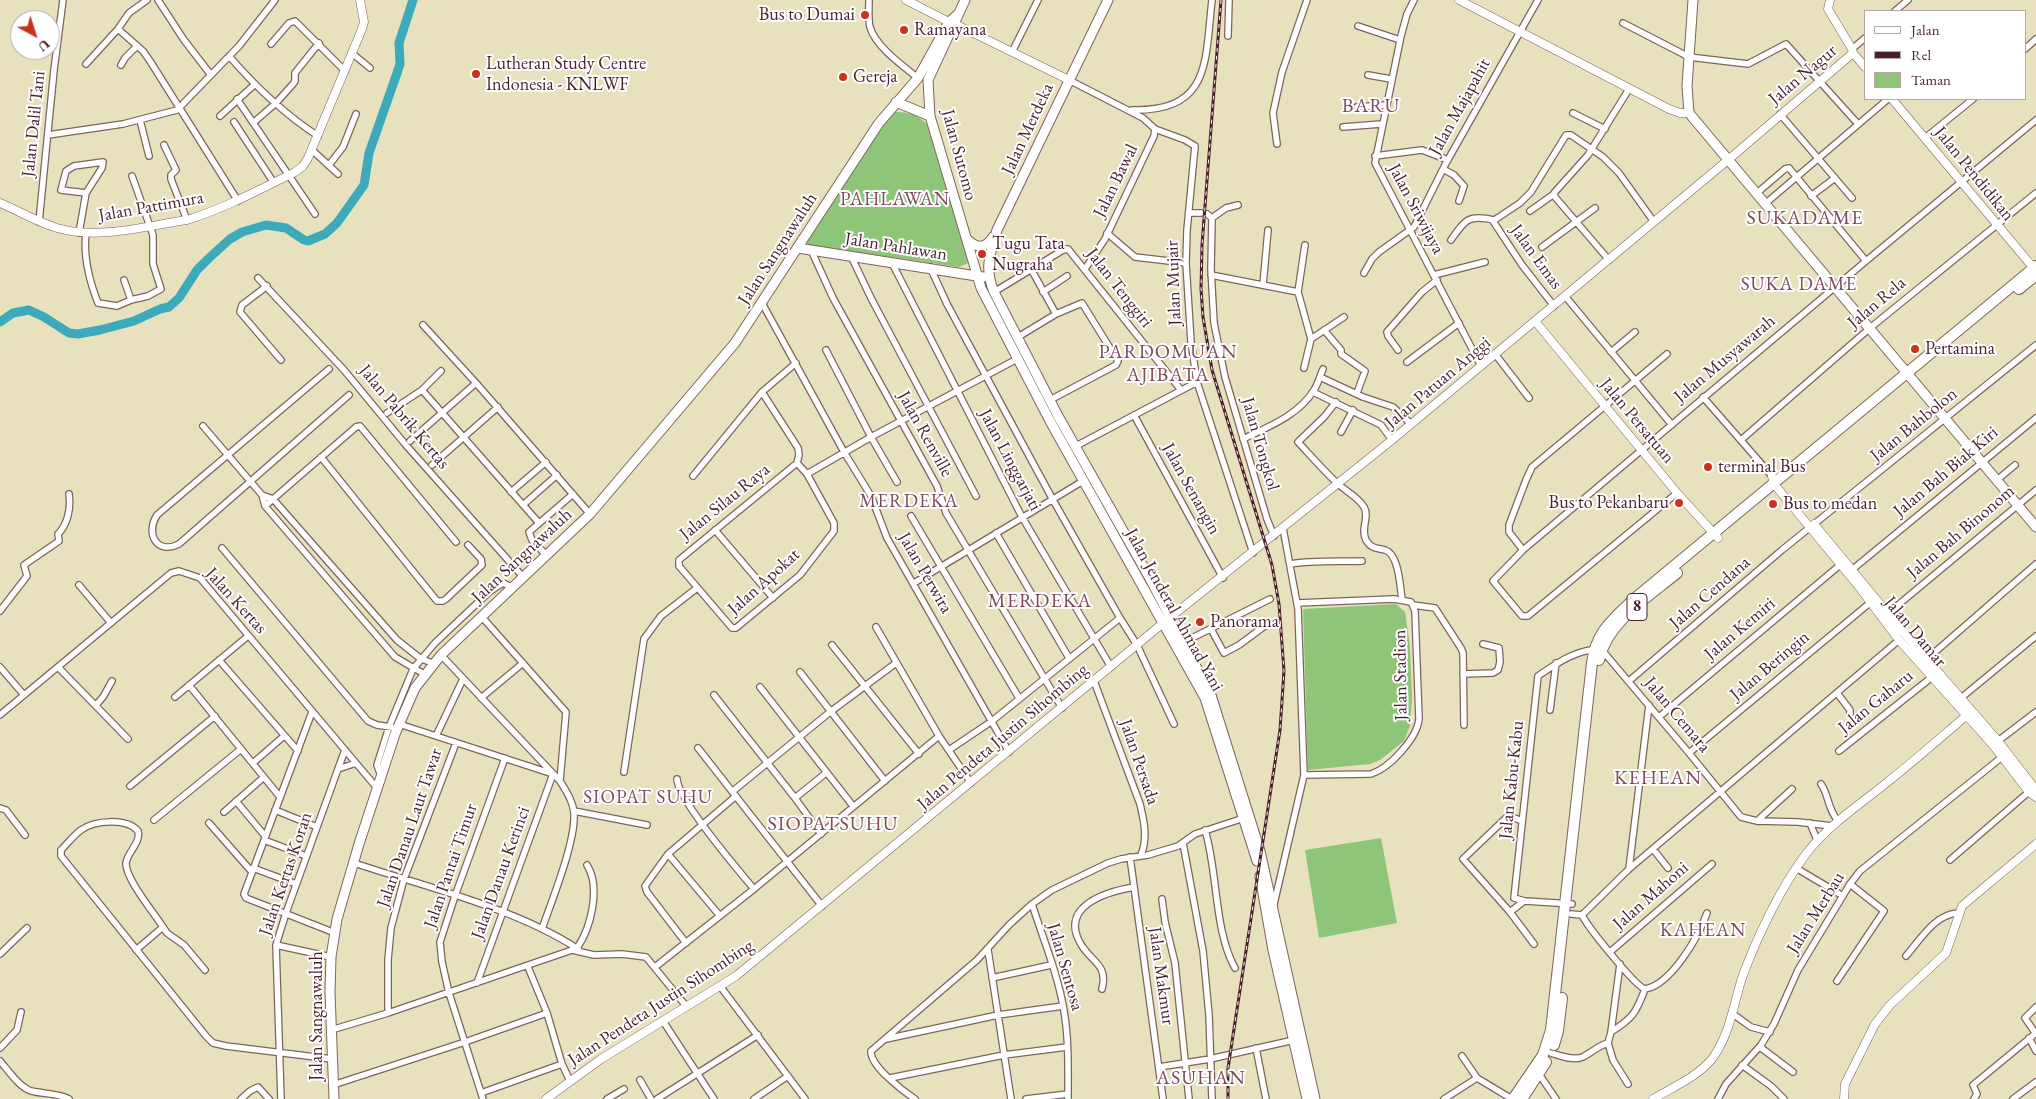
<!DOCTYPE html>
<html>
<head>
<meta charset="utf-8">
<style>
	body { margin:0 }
	#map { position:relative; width:2036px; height:1099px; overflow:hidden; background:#e7e1be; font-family:"EB Garamond",serif }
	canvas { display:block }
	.legend { position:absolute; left:1864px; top:10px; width:162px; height:90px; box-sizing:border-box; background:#fff; border:1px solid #b7a5aa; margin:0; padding:6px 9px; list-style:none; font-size:15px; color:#4a1f2b }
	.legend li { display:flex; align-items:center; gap:10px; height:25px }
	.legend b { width:25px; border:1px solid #b7a5aa }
	.north { position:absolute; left:10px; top:10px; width:50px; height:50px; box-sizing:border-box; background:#fff; border:1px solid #b7a5aa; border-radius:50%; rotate:140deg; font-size:14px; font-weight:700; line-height:20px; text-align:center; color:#4a1f2b }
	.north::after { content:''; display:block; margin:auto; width:18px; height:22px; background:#c8321e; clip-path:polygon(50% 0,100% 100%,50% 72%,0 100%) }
</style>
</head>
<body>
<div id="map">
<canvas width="2036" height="1099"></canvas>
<ul class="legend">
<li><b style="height:6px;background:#fff"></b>Jalan</li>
<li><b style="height:6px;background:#4a1f2b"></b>Rel</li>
<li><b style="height:14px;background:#8ec578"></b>Taman</li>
</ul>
<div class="north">U</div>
</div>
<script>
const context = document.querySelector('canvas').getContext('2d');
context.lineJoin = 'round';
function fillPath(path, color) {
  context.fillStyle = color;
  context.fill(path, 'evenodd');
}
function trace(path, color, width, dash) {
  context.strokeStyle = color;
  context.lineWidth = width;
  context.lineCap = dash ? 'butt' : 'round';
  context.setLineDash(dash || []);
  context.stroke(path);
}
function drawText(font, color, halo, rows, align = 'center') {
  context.font = font + ' "EB Garamond",serif';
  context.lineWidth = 4;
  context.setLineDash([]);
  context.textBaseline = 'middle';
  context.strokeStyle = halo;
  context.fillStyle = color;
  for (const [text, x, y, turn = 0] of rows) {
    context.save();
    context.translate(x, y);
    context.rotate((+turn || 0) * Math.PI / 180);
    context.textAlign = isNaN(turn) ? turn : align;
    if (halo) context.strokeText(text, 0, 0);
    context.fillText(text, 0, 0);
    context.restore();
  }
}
fillPath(new Path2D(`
	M 894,112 C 908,112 917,114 927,124 L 966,254 L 968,263 L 959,267 L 808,245 L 806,242 L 886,120 Z
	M 1396,604 L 1405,612 L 1410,646 L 1412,698 L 1410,726 L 1404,741 L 1380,760 L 1370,764 L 1308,770 L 1303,609 Z
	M 1381,838 L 1397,923 L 1319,938 L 1305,850 Z`), '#8ec578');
trace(new Path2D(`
	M 0,322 L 13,313 L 29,310 L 44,317 L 69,333 L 78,334 L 100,330 L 134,321 L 160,309 L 169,307 L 179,298 L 197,270 L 208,259 L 230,239 L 242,232 L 266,225 L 286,228 L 304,240 L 308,241 L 325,234 L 337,223 L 364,185 L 369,153 L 396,76 L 400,64 L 399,43 L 413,0`), '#3caabb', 9);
const minor = new Path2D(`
	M 147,0 L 129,13 L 118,29 L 143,51 L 150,61 L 238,201
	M 158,0 L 184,40 L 211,75
	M 869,0 C 869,9 868,19 870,27 C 875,46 903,66 918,78
	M 1414,0 L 1407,14 L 1401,36 L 1375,163 L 1481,366
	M 1895,11 L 1908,0
	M 1623,23 L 1689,57 L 1748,64 L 1786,44 L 1858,124
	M 1358,26 L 1400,40
	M 1228,36 L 1229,0
	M 271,44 L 289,23 L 295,21 L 345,71
	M 1852,49 L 1865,38
	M 2025,49 L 2036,39
	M 1012,52 L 1038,0
	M 353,54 L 370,68
	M 229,56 C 255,86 284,114 318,136
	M 86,64 L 118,29
	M 121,65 L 125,58 L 137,46
	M 1368,75 L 1391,79
	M 1069,80 L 1143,118 L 1155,129 L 1185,140 L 1195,146 L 1187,230 L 1186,263 L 1191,342 L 1197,382 L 1253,553
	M 237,99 L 315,214
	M 1357,107 L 1385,105
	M 1132,110 C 1211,112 1205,61 1212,0
	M 1573,113 L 1605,129
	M 1780,114 L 1852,198
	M 220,116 L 254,85
	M 140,120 L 149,156
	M 234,122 L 274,183
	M 253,123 L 276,103 L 293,84 L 295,81 L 295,73 L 319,43
	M 1343,127 L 1381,124
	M 48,135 L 123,124 L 177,110 L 239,46 L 275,0
	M 1925,138 L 1973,99
	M 1277,144 L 1273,113 L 1282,72 L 1307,0
	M 164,145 L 176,170 L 171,175 L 171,179 L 187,220
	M 312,150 L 338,174
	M 1375,156 L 1422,150 L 1448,160
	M 329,165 L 343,147 L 356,114
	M 1443,169 L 1454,175 L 1464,186 L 1459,201
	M 1757,193 L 1785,169 L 1789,168 L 1866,261
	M 1811,196 L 1835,178
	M 1766,203 L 1888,99
	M 1530,211 L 1554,194
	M 1189,213 L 1201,213
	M 1207,214 L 1212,218 L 1211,269 L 1214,323 L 1225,377 L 1267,519 L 1274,536
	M 1212,218 L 1226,208 L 1238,205
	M 39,222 L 54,70 L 63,0
	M 79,233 L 86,193 L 102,168 L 103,162 L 74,166 L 66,171 L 61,190 L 86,193
	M 86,233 C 83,257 89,280 98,303 L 117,306 L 131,300
	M 1107,233 L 1135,257 L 1186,263
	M 1451,240 C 1465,220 1468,214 1494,220
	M 1542,247 L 1595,208
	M 811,250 L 833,298 L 937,486 L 946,513 L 1062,708
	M 851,256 L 871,298 L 976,496
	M 1609,260 L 1555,197 L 1554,193 L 1588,155 L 1629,89
	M 892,263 L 1022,517 L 1111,667
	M 930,267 L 947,304 L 1053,500 L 1120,618 L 1137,645 L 1174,724
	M 1031,269 L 1056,314
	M 1085,269 L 1105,239 L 1154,136 L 1155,129
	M 1364,273 L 1372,259 L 1379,252 L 1414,227 L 1445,165 L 1538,0
	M 1211,275 L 1298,292
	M 1434,275 L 1485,262
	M 258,278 L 344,370 L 405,444 L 524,578
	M 124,280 L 131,300 L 148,296 L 161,289 L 153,264 L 153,235 L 132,176
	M 1263,285 L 1268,230
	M 267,286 L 242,305 L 240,312 L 281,360
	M 994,292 L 1063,250 L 1068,249 L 1181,390
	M 1043,292 L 1067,276
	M 1565,296 L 1672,425
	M 762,303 L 844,452 L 871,496 L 887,538 L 1009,752
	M 1554,306 L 1522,265 L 1493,221 L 1520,203 L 1531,192 L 1566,135 L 1571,135 L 1603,157 L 1619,173 L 1654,222
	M 423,325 L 476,383 L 590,514
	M 1324,330 L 1341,350 L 1341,354 L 1365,371 L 1357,393
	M 1018,337 L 1056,314 L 1082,303 L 1118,361 L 1116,365 L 1050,400
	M 1311,339 L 1344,317
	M 826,350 L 871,437 L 897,482
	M 1398,350 L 1388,336 L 1387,332 L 1422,292 L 1437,280
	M 1611,352 L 1635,332
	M 1495,354 L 1529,398
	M 1407,362 L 1459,323
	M 1304,368 L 1311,339 L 1298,292 L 1305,245
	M 329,369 L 157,515 C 145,534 157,555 179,544 L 349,395
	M 1320,377 L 1363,397 L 1393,407 L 1411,424
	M 422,390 L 441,371
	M 762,392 L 798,448 L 799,455 L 797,463
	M 1313,392 L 1381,425 L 1392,440
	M 1703,397 L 1772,476
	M 1336,402 L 1324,417 L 1298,442 C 1311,456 1324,471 1338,484 C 1346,491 1359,498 1364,507 C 1370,517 1360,529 1366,540 C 1371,549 1377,548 1385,550 C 1399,554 1400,587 1402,599
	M 387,413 L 422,390 L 539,523
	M 1134,415 L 1223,578
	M 203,426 L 262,495 L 265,506 L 395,657 L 424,674
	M 1341,432 L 1353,410
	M 1243,439 C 1268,427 1299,415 1314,390 C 1318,384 1320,376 1323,369
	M 1741,440 L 1870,328 L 2036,193
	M 410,441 L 476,383
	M 1076,446 L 1197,382
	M 321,457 L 437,601 L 443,601 L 446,599 L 482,565 L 481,559 L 468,545
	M 797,463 L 807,474 L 834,523 L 834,531 L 800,575 L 736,628 L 732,628 L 679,566 L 679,560 Z
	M 432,465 L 498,407
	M 807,474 L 871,437 L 1017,359
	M 693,476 L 762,392 L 796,363
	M 1997,480 L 2015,465
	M 511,492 L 546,462
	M 1677,493 L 1528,616 L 1522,616 L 1493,581 L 1523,550 L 1866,261 L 2036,120
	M 262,495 L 273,499 L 397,640 L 421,659 L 433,663
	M 523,505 L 557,475
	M 265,506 L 356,427 L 360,426 L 456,542
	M 911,516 L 1019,698
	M 715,530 L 773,598
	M 996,533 L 1069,658
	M 222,548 L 368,721 L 377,725 L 397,728
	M 1523,550 L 1509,532 L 1509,525 L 1526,480 L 1532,467 L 1667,354
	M 547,556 L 532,540 L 529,532 L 573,494
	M 1291,564 C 1314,560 1338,562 1362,561
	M 1853,569 L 2036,418
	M 914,583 L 1083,481
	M 79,585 L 111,623
	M 1297,603 L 1394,599 L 1411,602 L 1415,611 L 1419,719 C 1417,738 1390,768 1371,774 L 1304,775
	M 1413,605 L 1435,608 L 1461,648 L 1463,653 L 1464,725
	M 0,611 L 27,576 L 24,565 L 59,541 L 58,534 C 68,524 71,508 69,494
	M 1886,615 L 2036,490
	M 482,617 L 566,712 L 560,781
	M 876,627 L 939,736 L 971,783
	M 1211,629 L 1224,653 L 1239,645 L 1266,625
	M 1184,642 L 1270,599
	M 832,645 L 919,754
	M 441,655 L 560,781 C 566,791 573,801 574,813 C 576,841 552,900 542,929
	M 1927,659 L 2036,564
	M 219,660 L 298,751
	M 0,667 L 24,695
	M 58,667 L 128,739
	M 800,672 L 885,781
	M 1463,674 L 1493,673 L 1498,670 L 1500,662 L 1499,648 L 1483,644
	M 1094,681 L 1140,804 C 1144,821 1148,838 1141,855
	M 1629,681 L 1782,550 L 2036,345
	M 189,685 L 280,797
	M 760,687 L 853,806
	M 1837,693 L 1850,710 L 1850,714
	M 714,695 L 795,798 L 821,834
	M 175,697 L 248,636
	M 481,698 L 523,663
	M 1961,698 L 2036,636
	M 96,705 L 103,697 L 112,681
	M 1550,710 L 1556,663
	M 312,712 L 244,894 L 246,898 L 335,933
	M 0,715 L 171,573 L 179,571 L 200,578 L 377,788
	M 1659,717 L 1840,565
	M 399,724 L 553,774 L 477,983
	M 436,736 L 463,679
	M 1998,741 L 2036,712
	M 698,748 L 822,906
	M 949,750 L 992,721 L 1120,618
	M 1839,751 L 1932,677
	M 1689,753 L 1871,602
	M 253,763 L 284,736
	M 338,769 L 345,750
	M 624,772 L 644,639 L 661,616 L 697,588
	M 381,776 L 377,765 L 389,727 L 413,669 L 435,643 L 489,592 L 503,583 L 513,588
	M 677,779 C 678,800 738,870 754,889
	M 1821,784 C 1829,795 1827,808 1838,821
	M 130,786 L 215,716
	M 733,791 L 830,712 L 896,663
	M 795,798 L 826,773
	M 236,801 L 265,836
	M 0,808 L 6,810 L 25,835
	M 275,810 L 317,827
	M 574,811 L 647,825
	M 224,812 L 264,777
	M 154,820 L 241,749
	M 1522,821 L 1512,817 L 1506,818 L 1463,859 L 1510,912 L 1534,944
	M 1757,821 L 1792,789
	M 209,823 L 252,872
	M 1810,823 L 1817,840
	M 1205,830 C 1218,872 1214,931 1235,968
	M 264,840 L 306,856
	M 1183,843 L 1203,951 L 1209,1015 L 1212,1099
	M 1653,849 L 1668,868
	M 668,854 L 720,916
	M 1130,857 L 1163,1099
	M 1950,860 L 2031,790
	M 354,863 C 426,887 515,908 578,949
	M 253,868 L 296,884
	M 1796,868 L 1843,896
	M 1629,869 L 1649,705
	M 1162,899 L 1165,922 L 1175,963 L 1189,1099
	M 1032,904 C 1043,939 1058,974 1064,1011 C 1069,1040 1068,1070 1068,1099
	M 1274,904 L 1304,775 L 1298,609 L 1283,528
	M 1572,904 L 1525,901 L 1514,898 L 1538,676 C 1557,663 1577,649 1601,649 L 1689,753 L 1741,817 L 1757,821 L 1798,822 L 1832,826
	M 1510,912 L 1524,901
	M 1571,914 L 1582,915 L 1629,869 L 1899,640
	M 1582,915 C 1587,926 1635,986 1645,989 C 1671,985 1699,936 1707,913
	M 163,927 L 167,933 L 184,945 L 205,970
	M 686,943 L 647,892 L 645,886 L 668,854 L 736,796
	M 276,945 L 331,957
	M 577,948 C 591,928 601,887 587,865
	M 136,950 L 163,927 C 154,913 125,878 126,863 C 128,851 141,843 138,831 C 127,818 95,820 81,830 C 74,835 67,844 61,850 L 61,856 L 206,1036 L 213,1043 L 226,1046 L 332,1059
	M 988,950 L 1011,1099
	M 1610,952 L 1712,864
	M 0,954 L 27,928
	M 1906,956 C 1920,940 1935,914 1958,913
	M 1620,964 L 1611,1032 L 1608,1043 L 1613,1060 L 1628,1084
	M 528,967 L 547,1013 L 562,1064 L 570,1081
	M 655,967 L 754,889 L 939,736
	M 992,978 L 1051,965
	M 1837,981 L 1884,911 L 1850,884
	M 720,986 L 805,1099
	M 1102,989 C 1108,965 1093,963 1082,946 C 1057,907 1105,892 1134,887
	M 388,1013 L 388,960 L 391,928 L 404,879 L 456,743
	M 1733,1014 L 1751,1027 L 1770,1032
	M 663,1021 L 714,1099
	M 331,1030 L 388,1013 L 572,950 L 594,955 L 622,954 L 646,957 L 686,1006
	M 1611,1032 C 1633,1018 1636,1013 1645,989
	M 2036,1034 L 2025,1018 L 2036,1007
	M 2029,1038 L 2036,1051
	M 886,1039 L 998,1015 L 1063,1006
	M 1760,1047 L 1793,1072
	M 0,1048 L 17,1030 L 21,1012
	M 1256,1048 L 1266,1099
	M 1551,1053 C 1560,1056 1574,1061 1583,1057 C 1592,1052 1598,1046 1608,1043
	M 1462,1056 L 1477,1078
	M 0,1061 C 8,1070 19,1087 31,1091 C 44,1094 58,1093 69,1099
	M 1742,1065 L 1771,1086 L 1784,1099
	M 1159,1067 L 1210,1059 L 1294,1040
	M 1539,1074 L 1556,1099
	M 890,1078 L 1004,1055 L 1067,1047
	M 640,1080 L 651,1099
	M 333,1085 L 465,1042 L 547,1013
	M 481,1093 L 562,1064
	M 241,1099 L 250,1091 L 258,1087 L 269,1099
	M 281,1099 L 276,945 L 286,913 L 338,769 L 356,763
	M 483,1099 L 449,993 L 442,962 L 440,942 L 455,896 L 505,758
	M 607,1099 L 624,1089
	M 657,1099 L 758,1035
	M 754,1099 L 788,1076
	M 915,1099 C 903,1091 870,1066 871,1051 L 977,960 L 1009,925 L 1032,904 L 1052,890 L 1108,863 L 1121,859 L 1148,855 L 1178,846 L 1195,834 L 1244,818
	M 1026,1099 L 1068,1094
	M 1444,1099 L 1477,1078 L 1512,1099
	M 1718,1099 L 1726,1084 L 1761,1045 L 1774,1024 L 1798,970 L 1850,884 L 1860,871 L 2002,757
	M 1974,1099 L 1977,1094 L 1973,1085 L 2036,1033
	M 2013,1099 L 2036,1082`);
const tertiary = new Path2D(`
	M 906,0 L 949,22
	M 1459,0 L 1669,109 L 1680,113 L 1689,113
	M 955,24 L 1069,80
	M 1853,53 L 1865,67
	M 1892,99 L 2036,271
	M 0,203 C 19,211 37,222 57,228 C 99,240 145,226 187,220 C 225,208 259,190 295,172 L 303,166 L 308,158 L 362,29 L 364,22 L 360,0
	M 1535,321 L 1677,493 L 1718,538
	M 1772,476 L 1774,484 L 1860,588 L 1899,640 L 1993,745 L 2029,792 L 2036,797
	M 1814,524 L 1904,633 L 1998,741 L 2036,790
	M 546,1099 L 601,1059 L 736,976 L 1162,624 L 1392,440 L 1728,160 L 1853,53 L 1852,49 L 1828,9 L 1830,0
	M 1653,1099 C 1673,1087 1697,1077 1712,1059 C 1731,1033 1733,1004 1743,975 C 1758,935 1781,887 1806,854 C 1827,826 1858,806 1885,784 C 1913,762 1939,739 1966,716
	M 1844,1099 L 1845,1084 L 1875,1024 L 1890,1005 L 1946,953 L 1962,906 L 2036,844`);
const secondary = new Path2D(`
	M 1693,0 L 1687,86 L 1689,113 L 2036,527`);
const primary = new Path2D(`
	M 965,0 L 928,80 L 930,116 L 981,288 L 1050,421 L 1205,698 L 1257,861
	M 1108,0 L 997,230 C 990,255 984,267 994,292 L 1058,416 L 1148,575 L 1211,695 L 1260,851 L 1315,1099
	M 896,102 L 930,116
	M 966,238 C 976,249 985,249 993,237
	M 798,248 L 983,277
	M 1260,876 L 1273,950 L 1307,1099
	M 334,1099 L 330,992 L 331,957 L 337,919 L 359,844 L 395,734 L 415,688 L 441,655 L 590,514 L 735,343 L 879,123 L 918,78 L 949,22 L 958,14`);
const trunk = new Path2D(`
	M 2019,289 L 2036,275
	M 1599,660 C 1607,622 1649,596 1677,573
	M 1554,1045 L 1558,1031 L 1562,998
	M 1513,1099 L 1543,1055 L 1551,1030 L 1592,663 C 1596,632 1612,620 1634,599 L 2036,266
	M 1522,1099 L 1546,1062`);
trace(minor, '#81635e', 8);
trace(tertiary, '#81635e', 9);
trace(secondary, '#81635e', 11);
trace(primary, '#81635e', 11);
trace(trunk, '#81635e', 12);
trace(minor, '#fff', 5.5);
trace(tertiary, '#fff', 8);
trace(secondary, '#fff', 9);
trace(primary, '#fff', 9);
trace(trunk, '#fff', 10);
const rail = new Path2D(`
	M 1221,0 L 1202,245 L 1201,289 L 1203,317 L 1212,370 L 1272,565 L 1279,604 L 1284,671 L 1280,730 L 1228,1068 L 1228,1099`);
trace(rail, '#4a1f2b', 3);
trace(rail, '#fff', 1, [4]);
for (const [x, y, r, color] of [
	[865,15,5,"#c8321e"],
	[904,30,5,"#c8321e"],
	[476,74,5,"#c8321e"],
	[843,77,5,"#c8321e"],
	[982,254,5,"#c8321e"],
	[1915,349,5,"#c8321e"],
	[1708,467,5,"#c8321e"],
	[1679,503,5,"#c8321e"],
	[1773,504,5,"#c8321e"],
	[1200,622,5,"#c8321e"]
]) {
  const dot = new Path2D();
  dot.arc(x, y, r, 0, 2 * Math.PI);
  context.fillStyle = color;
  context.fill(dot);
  trace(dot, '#fff', 2);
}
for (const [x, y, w] of [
	[1637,607,20]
]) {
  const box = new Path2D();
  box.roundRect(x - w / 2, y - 13.5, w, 27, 4);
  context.fillStyle = '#fff';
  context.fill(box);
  trace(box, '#4a1f2b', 1);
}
drawText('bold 16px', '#4a1f2b', null, [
	["8",1637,607]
]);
drawText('18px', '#4a1f2b', '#fff', [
	["Bus to Dumai",855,15,"right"],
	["Ramayana",914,30],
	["Lutheran Study Centre",486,64],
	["Indonesia - KNLWF",486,85],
	["Gereja",853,77],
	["Tugu Tata",992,244],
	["Nugraha",992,265],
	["Pertamina",1925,349],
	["terminal Bus",1718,467],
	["Bus to Pekanbaru",1669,503,"right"],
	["Bus to medan",1783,504],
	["Panorama",1210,622]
], 'left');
drawText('18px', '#4a1f2b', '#fff', [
	["Jalan Nagur",1803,75,-40],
	["Jalan Majapahit",1460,107,-61],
	["Jalan Dalil Tani",34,124,-84],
	["Jalan Merdeka",1028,129,-65],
	["Jalan Sutomo",959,155,75],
	["Jalan Pendidikan",1974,174,51],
	["Jalan Bawal",1116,181,-64],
	["Jalan Pattimura",151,207,-10],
	["Jalan Sriwijaya",1416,209,62],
	["Jalan Pahlawan",896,247,9],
	["Jalan Sangnawaluh",778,249,-57],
	["Jalan Emas",1536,257,54],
	["Jalan Mujair",1174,283,-92],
	["Jalan Tenggiri",1119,288,52],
	["Jalan Rela",1877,303,-40],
	["Jalan Musyawarah",1725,359,-40],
	["Jalan Patuan Anggi",1438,383,-40],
	["Jalan Pabrik Kertas",404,417,50],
	["Jalan Persatuan",1637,421,50],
	["Jalan Bahbolon",1914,425,-39],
	["Jalan Renville",925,434,61],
	["Jalan Tongkol",1260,444,74],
	["Jalan Linggarjati",1010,460,62],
	["Jalan Bah Biak Kiri",1946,472,-40],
	["Jalan Senangin",1191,489,61],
	["Jalan Silau Raya",725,502,-39],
	["Jalan Bah Binonom",1961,532,-40],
	["Jalan Sangnawaluh",522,556,-43],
	["Jalan Perwira",925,573,60],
	["Jalan Apokat",764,582,-42],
	["Jalan Cendana",1710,593,-41],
	["Jalan Kertas",236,601,48],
	["Jalan Jenderal Ahmad Yani",1174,610,61],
	["Jalan Kemiri",1740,629,-40],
	["Jalan Damar",1915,632,50],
	["Jalan Beringin",1770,666,-40],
	["Jalan Stadion",1401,675,-91],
	["Jalan Gaharu",1876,702,-39],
	["Jalan Cemara",1677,715,50],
	["Jalan Pendeta Justin Sihombing",1003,737,-40],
	["Jalan Persada",1139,762,71],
	["Jalan Kabu-Kabu",1512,780,-84],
	["Jalan Danau Laut Tawar",410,828,-71],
	["Jalan Pantai Timur",451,866,-71],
	["Jalan Danau Kerinci",501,873,-70],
	["Jalan Kertas Koran",286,874,-71],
	["Jalan Mahoni",1651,896,-41],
	["Jalan Merbau",1816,913,-58],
	["Jalan Sentosa",1065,967,74],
	["Jalan Makmur",1161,976,82],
	["Jalan Pendeta Justin Sihombing",661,1003,-33],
	["Jalan Sangnawaluh",317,1016,-90]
]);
context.letterSpacing = '1px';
drawText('19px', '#7d4a5c', '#fff', [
	["PAHLAWAN",895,200],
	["SUKA DAME",1799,285],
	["MERDEKA",909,502],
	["SIOPAT SUHU",648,798],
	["KAHEAN",1703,931]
]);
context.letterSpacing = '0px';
context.letterSpacing = '1px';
drawText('20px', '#7d4a5c', '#fff', [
	["BARU",1371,107],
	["SUKADAME",1805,219],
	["PARDOMUAN",1168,353],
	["AJIBATA",1168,376],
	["MERDEKA",1040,602],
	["KEHEAN",1658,779],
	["SIOPATSUHU",833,825],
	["ASUHAN",1201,1079]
]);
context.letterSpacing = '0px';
</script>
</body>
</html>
